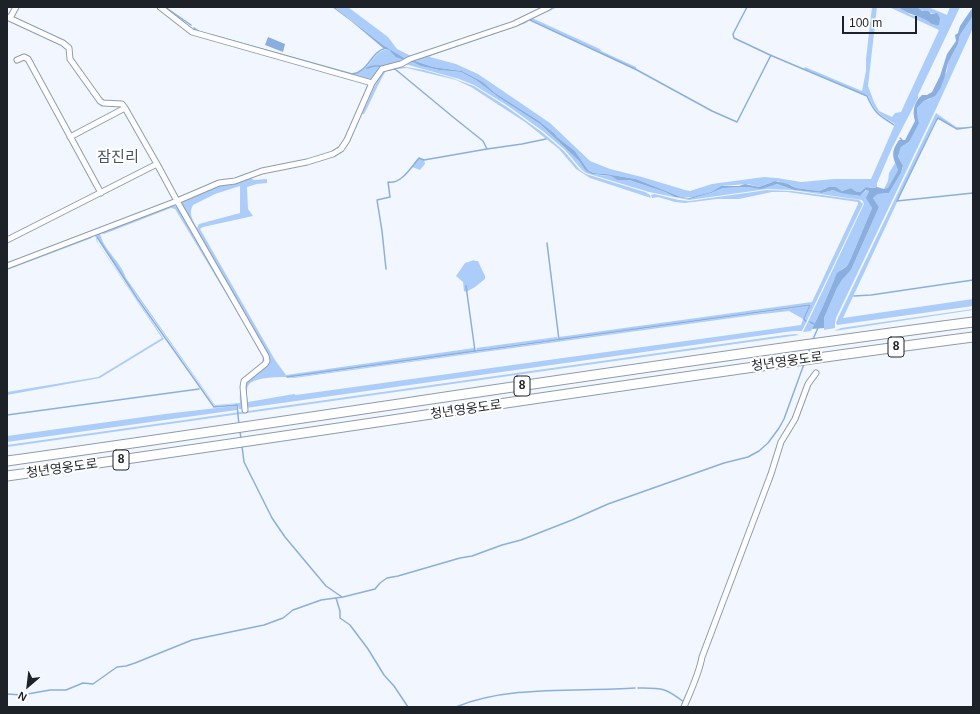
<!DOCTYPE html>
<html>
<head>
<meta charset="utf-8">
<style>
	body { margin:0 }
	#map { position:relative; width:980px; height:714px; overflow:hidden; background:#f2f7ff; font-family:Helvetica,sans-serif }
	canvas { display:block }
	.frame { position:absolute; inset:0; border:8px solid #1d2229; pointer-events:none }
	.north { position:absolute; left:8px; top:666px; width:40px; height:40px; -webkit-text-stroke:3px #fff; paint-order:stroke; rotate:208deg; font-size:11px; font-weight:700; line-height:16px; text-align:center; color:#1d2229 }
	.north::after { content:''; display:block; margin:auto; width:14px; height:18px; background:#1d2229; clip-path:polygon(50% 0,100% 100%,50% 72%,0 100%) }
	.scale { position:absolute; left:842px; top:16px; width:75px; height:18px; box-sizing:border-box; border:2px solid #1d2229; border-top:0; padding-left:5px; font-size:12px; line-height:14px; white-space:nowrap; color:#1d2229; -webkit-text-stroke:3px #fff; paint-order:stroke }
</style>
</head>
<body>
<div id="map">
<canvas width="980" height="714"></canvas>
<div class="frame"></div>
<div class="north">N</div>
<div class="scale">100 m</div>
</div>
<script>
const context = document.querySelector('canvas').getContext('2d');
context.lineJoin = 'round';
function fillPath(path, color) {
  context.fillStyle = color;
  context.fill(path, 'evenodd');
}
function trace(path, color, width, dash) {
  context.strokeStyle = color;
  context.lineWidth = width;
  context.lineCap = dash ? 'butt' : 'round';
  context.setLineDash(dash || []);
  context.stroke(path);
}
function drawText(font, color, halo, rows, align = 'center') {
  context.font = font + ' Helvetica,"Noto Sans KR",sans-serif';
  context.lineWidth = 4;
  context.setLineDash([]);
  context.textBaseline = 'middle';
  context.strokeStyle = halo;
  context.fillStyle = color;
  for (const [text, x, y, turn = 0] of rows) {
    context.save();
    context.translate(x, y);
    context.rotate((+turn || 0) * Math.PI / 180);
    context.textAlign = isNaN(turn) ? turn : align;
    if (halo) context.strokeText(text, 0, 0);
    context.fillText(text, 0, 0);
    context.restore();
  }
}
fillPath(new Path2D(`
	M 334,7 L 348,7 L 388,37 L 397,49 L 411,56 L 406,59 L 383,45 Z
	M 553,7 L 558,7 L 532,18 L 600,49 L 601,51 L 636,67 L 637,70 L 530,19 L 526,23 L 515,27 L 430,56 L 430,57 L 456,64 L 478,74 L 550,123 L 590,161 L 610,169 L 642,177 L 685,190 L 690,191 L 712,184 L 764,177 L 777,178 L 801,182 L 834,179 L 871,179 L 895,124 C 879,114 876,113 868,96 L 804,69 L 805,67 L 862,91 L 866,71 L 866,59 L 872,7 L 877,7 L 868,86 L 874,102 L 879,111 L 892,117 L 895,113 L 901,112 L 939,30 L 891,8 L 891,7 L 898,7 L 911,15 L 923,18 L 934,25 L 937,25 L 935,13 C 929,14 921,11 917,7 L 928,7 L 947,15 L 950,7 L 960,7 L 918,95 L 918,98 L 892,148 L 877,183 L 877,187 L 873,188 L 866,187 L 860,192 L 857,192 L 851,188 L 842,191 L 836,187 L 826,188 L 819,191 L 796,188 L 791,185 L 783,184 L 778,181 L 772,182 L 759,187 L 748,184 L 721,186 L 711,192 L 694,197 L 681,197 L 636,179 L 606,174 L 593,173 L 588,170 L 575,151 L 557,137 L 555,134 L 539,121 L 495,93 L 483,82 L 462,71 L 433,67 L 412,60 L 526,20 Z
	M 973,16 L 973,28 L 935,111 L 836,318 L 835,323 L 835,328 L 824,330 L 824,318 L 837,288 L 842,280 L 851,270 L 879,207 L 873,198 L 878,194 L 889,193 L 901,173 L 903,167 L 898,155 L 901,147 L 909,142 L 918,120 L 917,108 L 924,101 L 930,99 L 947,71 L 948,63 L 958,44 L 960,35 Z
	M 194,28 L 205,35 L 218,36 L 351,74 C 371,73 370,53 387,49 L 393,53 L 397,57 L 404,60 L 381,67 L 371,81 L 198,33 L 193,31 Z
	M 410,61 L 421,66 L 439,70 L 461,72 L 476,80 L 498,97 L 540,124 L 579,161 L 585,170 L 597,175 L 611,176 L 617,180 L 629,180 L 665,192 L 675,197 L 690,199 L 711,193 L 723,188 L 747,187 L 756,188 L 777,184 L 794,190 L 822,193 L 833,190 L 858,196 L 861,195 L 867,190 L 869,191 C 865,198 869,201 872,208 L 851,258 L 847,266 L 842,269 L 834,280 L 823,306 L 811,331 L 803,332 L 864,204 L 862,200 L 792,190 L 767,189 L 689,200 L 649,192 L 586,173 L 581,169 L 565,150 L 544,132 L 508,106 L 474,85 L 459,79 L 405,64 Z
	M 400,66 L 424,70 L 452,78 L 474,86 L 507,107 L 543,133 L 564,151 L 580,170 L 586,174 L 645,192 L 650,195 L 651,198 L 590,178 L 576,169 L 559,149 L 525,122 L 471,87 L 456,80 L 407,68 L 386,70 Z
	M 384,71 L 386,71 C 377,85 372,100 364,114 L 362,114 L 378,79 Z
	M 936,113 L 956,127 L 973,127 L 957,128 L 938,118 L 935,121 L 843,318 L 973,299 L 973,306 L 837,325 L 836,323 L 838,318 Z
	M 419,158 L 424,160 L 425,164 L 420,170 L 412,167 Z
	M 895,163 L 898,170 L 888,189 L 884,189 L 888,181 L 889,173 Z
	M 249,177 L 254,180 L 267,179 L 267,183 L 257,184 L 247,187 L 248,209 L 253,216 L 203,227 L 200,229 L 275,360 L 286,375 L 474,348 L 474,351 L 287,377 C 278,377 252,377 248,386 C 246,390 247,398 248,402 L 294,394 L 296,395 L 801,325 L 803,319 L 789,311 L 754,315 L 294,378 L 287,378 L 809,306 L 804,319 L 807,321 L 805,319 L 811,304 L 560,339 L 559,337 L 812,302 L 858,204 L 858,202 L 787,192 L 772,192 L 739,199 L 717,199 L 685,203 L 675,202 L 658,197 L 652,198 L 651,195 L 654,194 L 679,200 L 689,201 L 767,190 L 792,191 L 859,200 L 863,204 L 802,331 L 793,331 L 246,408 L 244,389 L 246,382 L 268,362 L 181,204 C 197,188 228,183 249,177 ZM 240,186 L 240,213 L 199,224 L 197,228 C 193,220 188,214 193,205 L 215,194 Z
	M 173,205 L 178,207 L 181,210 L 264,355 C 265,370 248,372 242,384 L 244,409 L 239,409 L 238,406 L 235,404 L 215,406 L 120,272 L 97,236 L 96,237 L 98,243 L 164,339 L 100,378 L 7,395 L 7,392 L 98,377 L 162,338 L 97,242 L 95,235 ZM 171,208 L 175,209 L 263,355 L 262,364 C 244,378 239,378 240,403 L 215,405 L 126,278 C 121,261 103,250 100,233 L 104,234 Z
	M 91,237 L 92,238 L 7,270 L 7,267 Z
	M 474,260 L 475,261 L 478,261 L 485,276 L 485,279 L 475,287 L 466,292 L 464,291 L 463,282 L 456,276 L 465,263 Z
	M 973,309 L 973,310 L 834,331 L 841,328 Z
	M 796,334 L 799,335 L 7,447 L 7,445 L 785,335 Z
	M 557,337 L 558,339 L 477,350 L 476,348 Z
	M 234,406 L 236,406 L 237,410 L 7,442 L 7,436 L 165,414 Z`), '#accdf9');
fillPath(new Path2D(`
	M 332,7 L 334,7 L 383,45 L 406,59 L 404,60 L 396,57 L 389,50 L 383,48 L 351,21 Z
	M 898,7 L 917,7 L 922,11 L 928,11 L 931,14 L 937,13 L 940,18 L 939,25 C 932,26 930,22 924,19 C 915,15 906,13 898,7 Z
	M 973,7 L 973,16 L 960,35 L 958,44 L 948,63 L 944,79 L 940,89 L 935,96 L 924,101 L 917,108 L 918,120 L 919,123 L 909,142 L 901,147 L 898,156 L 903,166 L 901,173 L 889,193 L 878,194 L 873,198 L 879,207 L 851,270 L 842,280 L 837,288 L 824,318 L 824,328 L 812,329 L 823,306 L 837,273 L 847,266 L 851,258 L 872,208 L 866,198 L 869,191 L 866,190 L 860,196 L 841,193 L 833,190 L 822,193 L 794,190 L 777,184 L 761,189 L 747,187 L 723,188 L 711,193 L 690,199 L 675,197 L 665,192 L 629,180 L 617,180 L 611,176 L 592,174 L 585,170 L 579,161 L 540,124 L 498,97 L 476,80 L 461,72 L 439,70 L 421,66 L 410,61 L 412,60 L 433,67 L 462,71 L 483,82 L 495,93 L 539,121 L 555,134 L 557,137 L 575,151 L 588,170 L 593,173 L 606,174 L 636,179 L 681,197 L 689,198 L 711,192 L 721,186 L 739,186 L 745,184 L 759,187 L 775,181 L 788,184 L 796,188 L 819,191 L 829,187 L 836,187 L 842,191 L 851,188 L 857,192 L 860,192 L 866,187 L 873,188 L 877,187 L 884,189 L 888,188 L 898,170 C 893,157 890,153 899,140 L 905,140 L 915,121 C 912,111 914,102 922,95 L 927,95 L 932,92 L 940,76 L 947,54 L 956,41 L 955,35 L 958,33 L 960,26 Z
	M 268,37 L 285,44 L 283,52 L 265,45 Z`), '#8aafdf');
trace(new Path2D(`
	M 165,7 L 191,25
	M 747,7 L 733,34 L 734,38 L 770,55 L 867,96 C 875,114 879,115 894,125
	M 530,20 L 637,70 L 712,111 L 737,122 L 771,55
	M 194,28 L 200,32
	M 212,35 L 352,74 C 369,72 370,52 386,48
	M 367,68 L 374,66 L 380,66
	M 386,70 L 395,69 L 453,117 L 483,141 L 487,149 L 522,144 L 546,139
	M 973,127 L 957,129 L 938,118 L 936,121 L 897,201 L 973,193
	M 900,138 L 902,140
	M 97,237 L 137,298 L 214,407 L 237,405 L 239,425
	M 547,243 L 559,340
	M 386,269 L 382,231 L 377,200 L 390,197 L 388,182 C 401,185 411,167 419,158 L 424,160 L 487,149
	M 466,286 L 475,351
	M 854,296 L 871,295 L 973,280
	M 810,322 L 814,324
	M 813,339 L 818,328
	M 807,356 L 810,348
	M 287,377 L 810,305 L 804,319 L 806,321
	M 7,415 L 199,389
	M 240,431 L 241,439
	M 242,446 L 244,462 L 272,518 L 285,537 L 326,586 L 342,597
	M 336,598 L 340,611 L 340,618 L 350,625 L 368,649 L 384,675 L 394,686 L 408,707
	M 638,688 C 662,688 664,687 684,702
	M 7,694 L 22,695 L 50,690 L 66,690 L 83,683 L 93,684 L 117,667 L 126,666 L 135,663 L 192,640 L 264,625 L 283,618 L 293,610 L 321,600 L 343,597 L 375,589 L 380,583 L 387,578 L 398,576 L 460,558 L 472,556 L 502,545 L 521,540 L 572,520 L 608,504 L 724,463 L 748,457 L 759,451 L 768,443 L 779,428 L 784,419 L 804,364
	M 456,707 C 509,685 577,692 635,688`), '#8aafdf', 1.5);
const minor = new Path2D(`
	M 160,7 L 192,32 L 372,83
	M 7,17 L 63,43 L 69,48 L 70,59 L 100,101 L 103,103 L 122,104 L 125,108
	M 10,18 L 16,7
	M 17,60 L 24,57 L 28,59 L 101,193
	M 70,137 L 125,108 L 157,164
	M 7,240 L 157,164 L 177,201 L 219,183 L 235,181 L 262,171 L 307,162 L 333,154 L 341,149 L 347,140 L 372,83 L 382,69 L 401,64 L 410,59 L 514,24 L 549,7
	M 7,266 L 177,201 L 266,356 L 267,361 L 265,364 L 244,381 L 243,387 L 245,410
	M 684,707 C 691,690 699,674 702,657 L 771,474 L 781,442 L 795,419 L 808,384 L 816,373`);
const motorway = new Path2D(`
	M 7,461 C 329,416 650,364 973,322
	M 7,476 C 329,431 650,379 973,337`);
trace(minor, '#8f9cad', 7);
trace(motorway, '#8f9cad', 11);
trace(minor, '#fff', 5);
trace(motorway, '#fff', 9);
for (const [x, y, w] of [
	[896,347,16],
	[522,386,16],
	[121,460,16]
]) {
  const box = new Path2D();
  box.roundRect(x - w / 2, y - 10, w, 20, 3);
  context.fillStyle = '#fff';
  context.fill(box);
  trace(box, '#1d2229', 1);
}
drawText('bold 12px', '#1d2229', null, [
	["8",896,347],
	["8",522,386],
	["8",121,460]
]);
drawText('13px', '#1d2229', '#fff', [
	["청년영웅도로",787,362,-8],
	["청년영웅도로",466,410,-8],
	["청년영웅도로",62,469,-8]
]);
drawText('15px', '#495463', '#fff', [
	["잠진리",118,158]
]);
</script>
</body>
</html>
